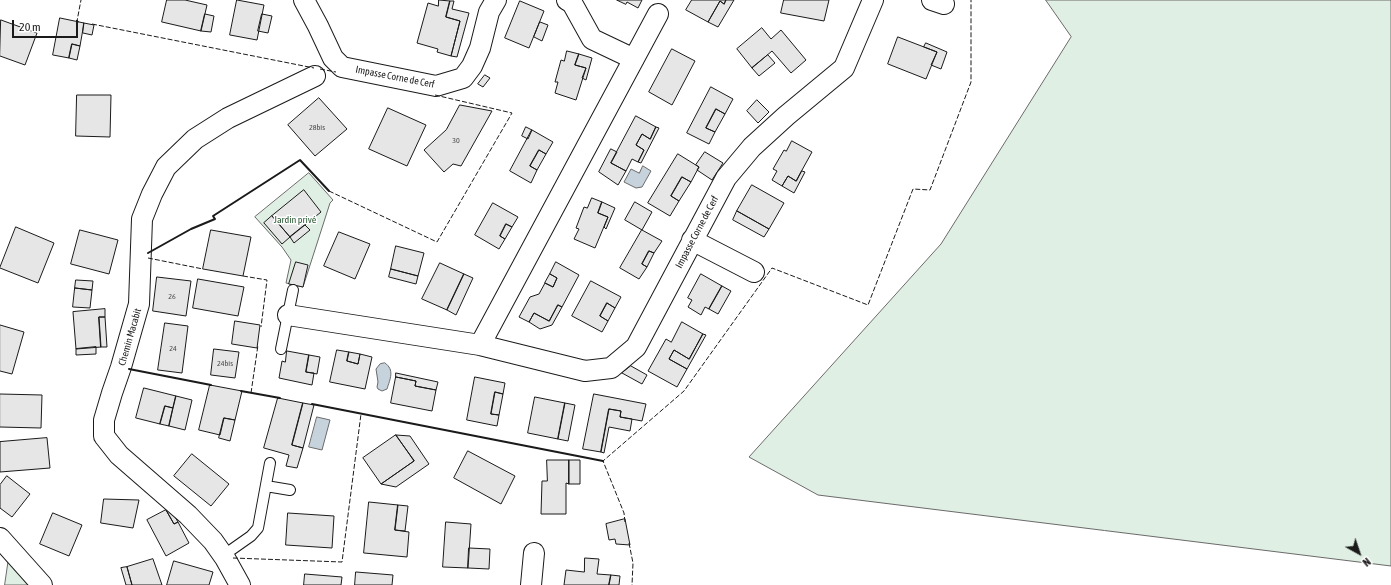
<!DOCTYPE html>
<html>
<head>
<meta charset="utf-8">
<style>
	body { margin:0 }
	#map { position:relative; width:1391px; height:585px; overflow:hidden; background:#fff; font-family:"Asap Condensed",sans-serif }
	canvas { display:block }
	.north { position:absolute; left:1339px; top:533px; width:40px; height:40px; -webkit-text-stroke:3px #fff; paint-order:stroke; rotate:140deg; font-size:11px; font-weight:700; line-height:16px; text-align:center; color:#1a1a1a }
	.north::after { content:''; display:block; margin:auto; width:14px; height:18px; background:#1a1a1a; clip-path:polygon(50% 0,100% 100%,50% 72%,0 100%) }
	.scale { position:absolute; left:12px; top:20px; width:66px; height:18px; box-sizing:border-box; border:2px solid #1a1a1a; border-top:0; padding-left:5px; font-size:12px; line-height:14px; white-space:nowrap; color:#1a1a1a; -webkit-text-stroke:3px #fff; paint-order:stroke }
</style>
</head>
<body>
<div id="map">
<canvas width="1391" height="585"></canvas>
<div class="north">N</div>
<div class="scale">20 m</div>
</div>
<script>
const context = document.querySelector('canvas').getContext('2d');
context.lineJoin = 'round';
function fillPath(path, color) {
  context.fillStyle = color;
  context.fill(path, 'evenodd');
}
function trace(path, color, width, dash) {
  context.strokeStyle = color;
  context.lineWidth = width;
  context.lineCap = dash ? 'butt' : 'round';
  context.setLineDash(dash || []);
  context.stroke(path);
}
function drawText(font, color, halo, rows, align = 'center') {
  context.font = font + ' "Asap Condensed",sans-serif';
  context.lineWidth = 3;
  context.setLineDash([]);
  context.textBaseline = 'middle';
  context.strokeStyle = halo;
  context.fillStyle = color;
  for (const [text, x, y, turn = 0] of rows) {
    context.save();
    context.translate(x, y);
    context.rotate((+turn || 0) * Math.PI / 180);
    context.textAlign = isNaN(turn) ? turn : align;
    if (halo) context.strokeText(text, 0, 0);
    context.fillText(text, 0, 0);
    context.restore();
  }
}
const green = new Path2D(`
	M 1046,0 L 1391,0 L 1391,566 L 818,495 L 749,457 L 941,244 L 1071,37 Z
	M 309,173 L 333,200 L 330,203 L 303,287 L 286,283 L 291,260 L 282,247 L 255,217 Z
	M 9,557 L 42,585 L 5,585 Z`);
fillPath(green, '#e0efe3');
trace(green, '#6a6a6a', 1);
const water = new Path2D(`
	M 643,166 L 651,171 L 642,187 L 636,188 L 624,182 L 631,169 L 639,173 Z
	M 385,363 C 395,370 390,379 387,389 L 382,391 L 378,389 L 377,387 L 378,382 L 376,369 L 380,364 Z
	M 317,417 L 330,420 L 322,450 L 309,447 Z`);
fillPath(water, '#c6d2dc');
trace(water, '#6a6a6a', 1);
const building = new Path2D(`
	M 167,0 L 185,0 L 207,5 L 201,31 L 162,22 Z
	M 237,0 L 264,5 L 257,40 L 230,35 Z
	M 439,0 L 450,1 L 446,17 L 460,21 L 451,56 L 437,52 L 438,49 L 417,43 L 428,3 L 438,6 Z
	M 617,0 L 642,0 L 638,8 L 627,2 L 626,4 Z
	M 692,0 L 726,0 L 724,4 L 720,1 L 708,22 L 686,10 Z
	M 726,0 L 734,0 L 718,27 L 708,22 L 720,1 L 724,4 Z
	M 784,0 L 829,0 L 824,21 L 781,13 Z
	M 450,1 L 454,1 L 452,9 L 469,13 L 457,57 L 451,56 L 460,21 L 446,17 Z
	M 520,1 L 544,11 L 529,48 L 505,38 Z
	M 205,14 L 214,16 L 211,32 L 201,31 Z
	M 262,14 L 272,16 L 268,33 L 258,31 Z
	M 60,18 L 84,23 L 80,46 L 72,44 L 69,58 L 53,55 Z
	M 1,20 L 37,33 L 25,65 L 0,56 Z
	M 540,22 L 548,25 L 542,41 L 534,37 Z
	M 84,23 L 94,25 L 92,35 L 83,33 Z
	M 762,28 L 771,39 L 781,30 L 806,60 L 791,73 L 772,51 L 752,68 L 737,49 Z
	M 898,37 L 937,52 L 926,79 L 888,64 Z
	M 926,43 L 947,52 L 941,69 L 931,65 L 937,52 L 924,47 Z
	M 72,44 L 80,46 L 77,60 L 69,58 Z
	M 672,49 L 695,61 L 672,105 L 649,92 Z
	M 567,51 L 579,54 L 575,65 L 586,68 L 576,100 L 555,93 L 558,82 L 555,82 L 561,60 L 564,61 Z
	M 579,54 L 592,58 L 586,80 L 582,78 L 586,68 L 575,65 Z
	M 768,55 L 775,63 L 759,76 L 752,68 Z
	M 485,75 L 490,78 L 483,87 L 478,84 Z
	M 711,87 L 733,99 L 725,114 L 716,109 L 706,128 L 715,132 L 709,144 L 687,133 Z
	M 77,95 L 111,95 L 110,137 L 76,136 Z
	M 319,98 L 347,129 L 315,156 L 288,125 Z
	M 757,100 L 769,112 L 758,123 L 747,111 Z
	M 460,105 L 492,111 L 461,166 L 453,164 L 444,172 L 424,150 L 446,130 Z
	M 388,108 L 426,125 L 407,166 L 369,149 Z
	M 716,109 L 725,114 L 715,132 L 706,128 Z
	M 636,116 L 656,127 L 650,139 L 642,134 L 636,145 L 644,150 L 638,162 L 632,159 L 626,171 L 611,163 Z
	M 526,127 L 532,130 L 528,139 L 522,136 Z
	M 656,127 L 659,128 L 641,163 L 638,162 L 644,150 L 636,145 L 642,134 L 650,139 Z
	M 532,130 L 553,142 L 546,154 L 539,150 L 530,166 L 537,170 L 531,183 L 510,171 Z
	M 792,141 L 812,152 L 796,181 L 788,176 L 782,186 L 772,180 L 777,171 L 773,169 L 784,150 L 786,151 Z
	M 611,149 L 617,152 L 611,163 L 626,171 L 618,185 L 599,172 Z
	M 539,150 L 546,154 L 537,170 L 530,166 Z
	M 705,152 L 723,163 L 712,180 L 697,170 L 699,167 L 696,165 Z
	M 678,154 L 699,167 L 691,182 L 682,177 L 671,196 L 679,201 L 670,216 L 648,203 Z
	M 802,171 L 805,172 L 794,193 L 782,186 L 788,176 L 796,181 Z
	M 682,177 L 691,182 L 679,201 L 671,196 Z
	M 752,185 L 784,203 L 769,229 L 737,211 Z
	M 304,190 L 321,212 L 290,237 L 272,216 Z
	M 592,198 L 602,202 L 598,213 L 608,217 L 595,248 L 574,239 L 579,229 L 576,228 L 584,207 L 587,208 Z
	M 602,202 L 615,208 L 606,229 L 604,227 L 608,217 L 598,213 Z
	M 635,202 L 652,212 L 642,230 L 625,220 Z
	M 493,203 L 518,217 L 512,227 L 506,224 L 500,236 L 505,239 L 499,249 L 475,235 Z
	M 737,211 L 769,229 L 764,237 L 733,220 Z
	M 272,216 L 290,237 L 282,244 L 264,223 Z
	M 506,224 L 512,227 L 505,239 L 500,236 Z
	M 305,225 L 310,230 L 294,243 L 290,237 Z
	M 16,227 L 54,243 L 38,283 L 0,268 Z
	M 80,230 L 118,240 L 109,274 L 71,264 Z
	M 211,230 L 251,237 L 243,276 L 203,269 Z
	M 642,230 L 662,241 L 654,253 L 649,251 L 642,264 L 647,267 L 639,279 L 620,268 Z
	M 339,232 L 370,244 L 355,279 L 324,266 Z
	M 396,246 L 424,253 L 418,276 L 391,269 Z
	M 649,251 L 654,253 L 647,267 L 642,264 Z
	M 296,262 L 308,265 L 303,287 L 289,284 Z
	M 556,262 L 579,275 L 562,307 L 558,305 L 549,321 L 534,313 L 529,322 L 519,317 L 530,297 L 539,294 L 545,283 L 553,287 L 557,278 L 550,274 Z
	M 440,263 L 464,274 L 447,310 L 422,299 Z
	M 391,269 L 418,276 L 416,284 L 389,277 Z
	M 464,274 L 473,278 L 456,315 L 447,310 Z
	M 550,274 L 557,278 L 553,287 L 545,283 Z
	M 701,274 L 722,286 L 709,309 L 705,307 L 701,315 L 688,307 L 692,300 L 688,298 Z
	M 157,277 L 191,281 L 186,316 L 153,311 Z
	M 198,279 L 244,287 L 238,316 L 193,308 Z
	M 76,280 L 93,281 L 92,290 L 75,288 Z
	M 591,281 L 621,297 L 615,308 L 607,303 L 600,316 L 608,321 L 602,332 L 572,316 Z
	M 722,286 L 731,291 L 718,314 L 709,309 Z
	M 75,288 L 92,290 L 90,308 L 73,307 Z
	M 607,303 L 615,308 L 608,321 L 600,316 Z
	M 558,305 L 562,307 L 552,325 L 540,329 L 529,322 L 534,313 L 549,321 Z
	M 105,309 L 105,317 L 99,317 L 101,347 L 76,349 L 73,312 Z
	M 99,317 L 105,317 L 107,347 L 101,347 Z
	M 235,321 L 260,325 L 257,348 L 232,344 Z
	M 682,322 L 703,334 L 689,359 L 674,350 L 669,359 L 687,369 L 677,387 L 648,371 L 666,339 L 671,342 Z
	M 165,323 L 188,326 L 182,373 L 158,370 Z
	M 0,325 L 24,332 L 12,374 L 0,371 Z
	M 703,334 L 706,335 L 687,369 L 669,359 L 674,350 L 689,359 Z
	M 96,347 L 96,354 L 76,355 L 76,349 Z
	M 214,349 L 239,352 L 235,378 L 211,375 Z
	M 337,350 L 349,352 L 347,361 L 358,364 L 360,354 L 372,357 L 365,389 L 330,382 Z
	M 287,351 L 309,355 L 306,372 L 314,373 L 312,385 L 279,378 L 282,361 L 285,362 Z
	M 349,352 L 360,354 L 358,364 L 347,361 Z
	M 309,355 L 320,357 L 317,374 L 306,372 Z
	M 631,366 L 647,375 L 642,384 L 622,373 Z
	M 396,373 L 438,382 L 436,390 L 415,386 L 416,381 L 396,377 Z
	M 396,377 L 416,381 L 415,386 L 436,390 L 432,411 L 391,403 Z
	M 475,377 L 505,383 L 503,394 L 495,392 L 491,414 L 499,415 L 497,426 L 467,420 Z
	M 210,385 L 242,391 L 235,420 L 224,418 L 220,435 L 199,430 Z
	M 144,388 L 176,396 L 173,408 L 165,406 L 160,424 L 136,418 Z
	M 495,392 L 503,394 L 499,415 L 491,414 Z
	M 0,394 L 42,395 L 41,428 L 0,427 Z
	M 594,394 L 646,404 L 642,421 L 620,417 L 621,411 L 609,409 L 601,452 L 583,449 Z
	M 176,396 L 192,400 L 185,430 L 169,426 Z
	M 535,397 L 565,403 L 558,439 L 528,433 Z
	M 278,398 L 303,403 L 292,445 L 303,448 L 297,468 L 286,466 L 289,455 L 264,448 Z
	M 303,403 L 314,405 L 303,448 L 292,445 Z
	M 565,403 L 575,405 L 568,441 L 558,439 Z
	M 165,406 L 173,408 L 169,426 L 160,424 Z
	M 609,409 L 621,411 L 620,417 L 632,419 L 630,431 L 609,427 L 604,453 L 601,452 Z
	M 224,418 L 235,420 L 230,441 L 219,438 Z
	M 396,435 L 414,461 L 381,484 L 363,458 Z
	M 396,435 L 410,436 L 429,464 L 396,487 L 381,484 L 414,461 Z
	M 47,438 L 50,468 L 0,472 L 0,442 Z
	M 468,451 L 515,476 L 501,504 L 454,478 Z
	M 192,454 L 229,484 L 211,506 L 174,476 Z
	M 547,460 L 569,460 L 569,484 L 566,483 L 566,514 L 541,514 L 542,481 L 547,481 Z
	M 569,460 L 580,460 L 580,484 L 569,484 Z
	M 7,476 L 30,494 L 12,517 L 0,508 L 0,485 Z
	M 104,499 L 139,500 L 133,528 L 101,523 Z
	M 369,502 L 398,505 L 395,530 L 409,532 L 407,557 L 364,553 Z
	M 398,505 L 408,506 L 405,531 L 395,530 Z
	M 170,508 L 178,522 L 174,524 L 166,510 Z
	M 166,510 L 174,524 L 178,522 L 189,543 L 166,556 L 147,520 Z
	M 53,513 L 82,525 L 69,556 L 40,544 Z
	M 288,513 L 334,516 L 332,548 L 286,545 Z
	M 625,519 L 630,545 L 616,544 L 615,539 L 609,540 L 606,524 Z
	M 446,522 L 471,524 L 468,568 L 443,567 Z
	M 469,548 L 490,549 L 489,569 L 468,568 Z
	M 585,558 L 599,559 L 597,574 L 611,575 L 609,585 L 564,585 L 566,570 L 584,572 Z
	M 153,559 L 162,585 L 132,585 L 127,567 Z
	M 174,561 L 213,572 L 209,585 L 167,585 Z
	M 127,567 L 132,585 L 126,585 L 121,568 Z
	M 356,572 L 393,575 L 392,585 L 355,585 Z
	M 305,574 L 342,577 L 341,585 L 304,585 Z
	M 611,575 L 620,576 L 619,585 L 609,585 Z`);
fillPath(building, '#e6e6e6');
trace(building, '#1a1a1a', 1);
const service = new Path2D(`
	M 281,349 L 293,290
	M 266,486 L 290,490
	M 224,555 L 251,536 L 258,528 L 270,463`);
const minor = new Path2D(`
	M 304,0 L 318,26 L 333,58 L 342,67 L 436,86 L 463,78 L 472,66 L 480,48 L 489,12 L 496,0
	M 567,0 L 572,3 L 592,39 L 634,59
	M 932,0 L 944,4
	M 692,240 L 754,272
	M 288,315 L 480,345 L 585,371 L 611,368 L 636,347 L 726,178 L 752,147 L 786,116 L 844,68 L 873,0
	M 480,345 L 658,14
	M 0,538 L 42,585
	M 240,585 L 225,558 L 213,541 L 188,515 L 119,455 L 104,436 L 104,420 L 112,393 L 121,367 L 139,304 L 142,219 L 152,194 L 166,167 L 195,139 L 228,118 L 315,76
	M 531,585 L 534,553`);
trace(service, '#1a1a1a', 12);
trace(minor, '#1a1a1a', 22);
trace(service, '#fff', 10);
trace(minor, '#fff', 20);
trace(new Path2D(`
	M 79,22 L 77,21 L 81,0
	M 92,24 L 314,68
	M 320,69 L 336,72
	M 329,191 L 437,242 L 512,113 L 435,95
	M 148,258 L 203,269
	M 243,276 L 267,280 L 261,327
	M 251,393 L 258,345
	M 625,522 L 624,513 L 603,461 L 684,391 L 772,268 L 868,305 L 913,189 L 930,190 L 971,82 L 971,0
	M 629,543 L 633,563 L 632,585
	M 233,558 L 342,562 L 361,414`), '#1a1a1a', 1, [5, 2]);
trace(new Path2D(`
	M 148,253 L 191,229 L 215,219 L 213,216 L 300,160 L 329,191
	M 129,369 L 211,385
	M 241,391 L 280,398
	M 312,404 L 603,461`), '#1a1a1a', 2);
drawText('8px', '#4d4d4d', null, [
	["28bis",317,127],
	["30",456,140],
	["26",172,296],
	["24",173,348],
	["24bis",225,363]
]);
drawText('10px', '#1a1a1a', '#fff', [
	["Impasse Corne de Cerf",395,77,11],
	["Impasse Corne de Cerf",697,232,-62],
	["Chemin Macabit",130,337,-74]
]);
drawText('10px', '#2b5a34', '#fff', [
	["Jardin privé",295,220]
]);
</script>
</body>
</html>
